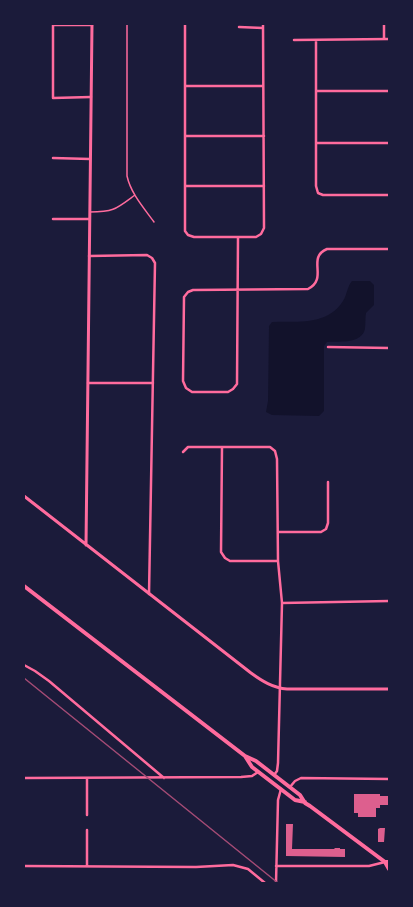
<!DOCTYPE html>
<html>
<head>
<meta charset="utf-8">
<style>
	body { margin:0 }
	#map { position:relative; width:413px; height:907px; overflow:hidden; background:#1b1b3a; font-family:"Exo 2",sans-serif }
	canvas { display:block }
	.frame { position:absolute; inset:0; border:25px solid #1b1b3a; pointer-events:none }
</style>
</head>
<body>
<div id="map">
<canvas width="413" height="907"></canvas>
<div class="frame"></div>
</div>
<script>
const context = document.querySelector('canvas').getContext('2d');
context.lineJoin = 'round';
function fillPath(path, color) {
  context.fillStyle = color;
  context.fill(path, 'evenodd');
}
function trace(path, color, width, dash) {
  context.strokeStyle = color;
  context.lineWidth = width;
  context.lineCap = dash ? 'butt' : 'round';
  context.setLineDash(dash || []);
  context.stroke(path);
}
fillPath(new Path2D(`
	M 352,281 L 370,281 L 374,285 L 374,305 L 366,313 C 365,319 366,328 364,332 C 358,344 338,341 327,342 L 324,346 L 324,411 L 319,416 L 272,415 L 266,412 L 268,401 L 269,326 L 272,322 C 298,321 327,326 343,301 C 347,295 347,287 352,281 Z`), '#12122b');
fillPath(new Path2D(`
	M 354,794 L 380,794 L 380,796 L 389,796 L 389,805 L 380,805 L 380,808 L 376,808 L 376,817 L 358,817 L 358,813 L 354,813 Z
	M 286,824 L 293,824 L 292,849 L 334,849 L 335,848 L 340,848 L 340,849 L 345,849 L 345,857 L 286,856 Z
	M 380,828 L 385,828 L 384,842 L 378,842 L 378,829 Z`), '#dd5f8e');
trace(new Path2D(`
	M 127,24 L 127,176 C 131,194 144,208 154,222
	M 90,212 C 114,212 116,209 135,195`), '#ff6b9d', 1.5);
trace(new Path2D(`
	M 185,24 L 185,231 L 188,235 L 194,237 L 256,237 L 261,234 L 264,228 L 263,24
	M 239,27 L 263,28
	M 384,39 L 384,24
	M 294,40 L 389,39
	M 316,40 L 316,186 L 318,193 L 323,195 L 389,195
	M 185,86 L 263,86
	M 316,91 L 389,91
	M 91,97 L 53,98 L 53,25 L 92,25
	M 185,136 L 264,136
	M 316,143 L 389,143
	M 53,158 L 90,159
	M 185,186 L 264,186
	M 53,219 L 89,219
	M 238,237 L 237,384 L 233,389 L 228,392 L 192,392 L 186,388 L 183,381 L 184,297 L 188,292 L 193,290 L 308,289 C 329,278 306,258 327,249 L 389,249
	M 89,256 L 147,255 L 152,258 L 155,263 L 149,594
	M 328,347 L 389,348
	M 88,383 L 153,383
	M 222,447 L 221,552 L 225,558 L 230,561 L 278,561
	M 183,452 L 188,447 L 270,447 L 275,451 L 277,459 L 278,561 L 282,603 L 278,763 L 277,771 L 274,775
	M 278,532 L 321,532 L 326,529 L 328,523 L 328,482
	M 282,603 L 389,601
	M 24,665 L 35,671 L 49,681 L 164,778
	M 24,778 L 241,777 L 252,776 L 258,772
	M 290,787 L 295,781 L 301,778 L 389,779
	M 87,815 L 87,778
	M 24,866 L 196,867 L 233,865 L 248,869 L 265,883
	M 87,866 L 87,830
	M 276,866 L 369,866 L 385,862
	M 276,883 L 278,800 L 281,789`), '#ff6b9d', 2.5);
trace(new Path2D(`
	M 24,496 L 251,673 C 262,681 273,688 287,689 L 389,689
	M 86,545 L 92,24`), '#ff6b9d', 3);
trace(new Path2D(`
	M 24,586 L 245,756 L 256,761 L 300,795 L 305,803 L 310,806 L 385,862 L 389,862
	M 245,756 L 252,767 L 295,800 L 305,802
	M 385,862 L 389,869`), '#ff6b9d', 4);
trace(new Path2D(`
	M 24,678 L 278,883`), '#a44b75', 1.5);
</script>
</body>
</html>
